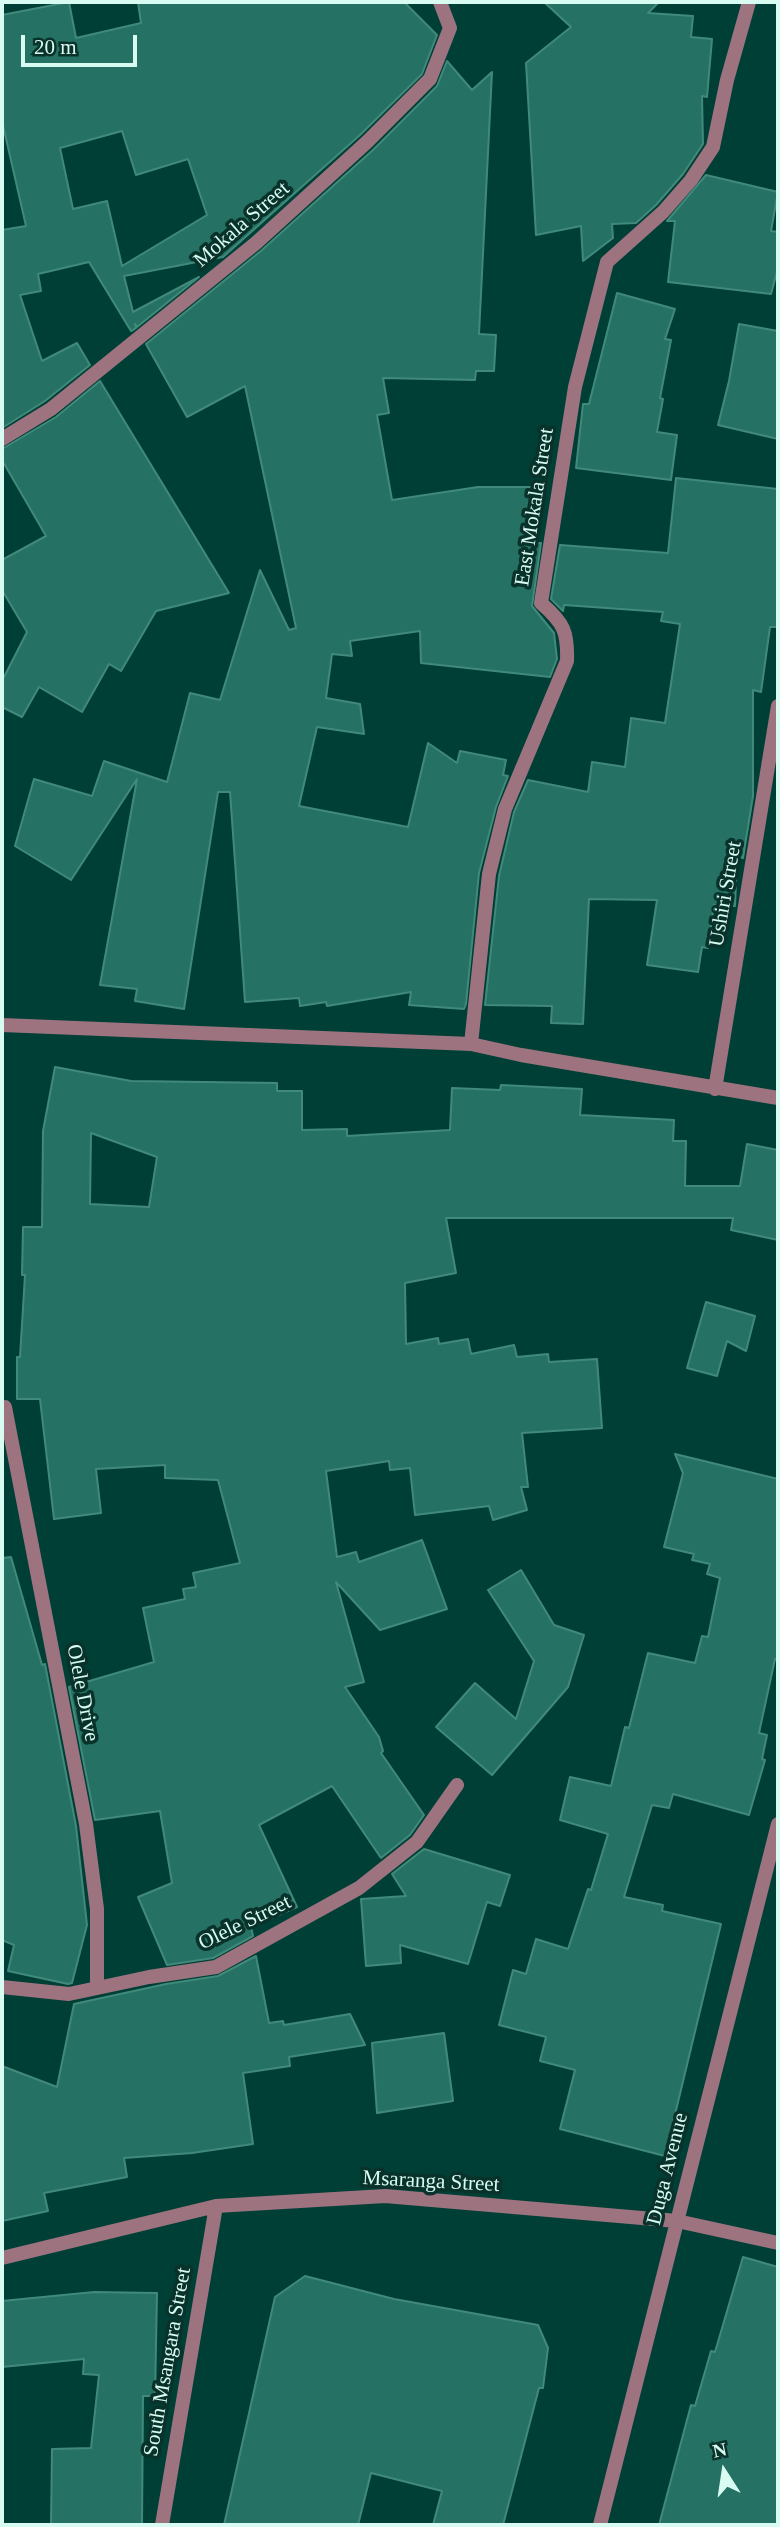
<!DOCTYPE html>
<html>
<head>
<meta charset="utf-8">
<style>
	body { margin:0 }
	#map { position:relative; width:780px; height:2527px; overflow:hidden; background:#003f35; font-family:"Times New Roman",serif }
	canvas { display:block }
	.frame { position:absolute; inset:0; border:4px solid #d8fbf2; pointer-events:none }
	.north { position:absolute; left:689px; top:2436px; width:70px; height:70px; -webkit-text-stroke:5px #09322b; paint-order:stroke; rotate:348deg; font-size:19px; font-weight:700; line-height:28px; text-align:center; color:#d8fbf2 }
	.north::after { content:''; display:block; margin:auto; width:24px; height:32px; background:#d8fbf2; clip-path:polygon(50% 0,100% 100%,50% 72%,0 100%) }
	.scale { position:absolute; left:21px; top:35px; width:116px; height:32px; box-sizing:border-box; border:4px solid #d8fbf2; border-top:0; padding-left:9px; font-size:21px; line-height:24px; white-space:nowrap; color:#d8fbf2; -webkit-text-stroke:5px #09322b; paint-order:stroke }
</style>
</head>
<body>
<div id="map">
<canvas width="780" height="2527"></canvas>
<div class="frame"></div>
<div class="north">N</div>
<div class="scale">20 m</div>
</div>
<script>
const context = document.querySelector('canvas').getContext('2d');
context.lineJoin = 'round';
function fillPath(path, color) {
  context.fillStyle = color;
  context.fill(path, 'evenodd');
}
function trace(path, color, width, dash) {
  context.strokeStyle = color;
  context.lineWidth = width;
  context.lineCap = dash ? 'butt' : 'round';
  context.setLineDash(dash || []);
  context.stroke(path);
}
function drawText(font, color, halo, rows, align = 'center') {
  context.font = font + ' "Times New Roman",serif';
  context.lineWidth = 7;
  context.setLineDash([]);
  context.textBaseline = 'middle';
  context.strokeStyle = halo;
  context.fillStyle = color;
  for (const [text, x, y, turn = 0] of rows) {
    context.save();
    context.translate(x, y);
    context.rotate((+turn || 0) * Math.PI / 180);
    context.textAlign = isNaN(turn) ? turn : align;
    if (halo) context.strokeText(text, 0, 0);
    context.fillText(text, 0, 0);
    context.restore();
  }
}
const building = new Path2D(`
	M 69,2 L 76,38 L 141,23 L 138,2 L 404,2 L 437,35 L 422,74 L 360,135 L 223,257 L 124,276 L 133,312 L 199,277 L 137,327 L 135,324 L 136,328 L 133,330 L 131,331 L 89,262 L 38,274 L 41,291 L 20,295 L 42,361 L 77,343 L 90,365 L 45,401 L 2,428 L 2,230 L 26,226 L 2,121 L 2,15 ZM 122,131 L 136,175 L 188,159 L 207,215 L 122,266 L 107,201 L 73,209 L 60,148 Z
	M 544,2 L 659,2 L 648,13 L 693,16 L 691,37 L 712,39 L 707,97 L 702,96 L 703,144 L 683,174 L 656,205 L 636,223 L 612,224 L 613,238 L 583,261 L 581,226 L 536,235 L 526,63 L 571,27 Z
	M 447,61 L 472,90 L 492,72 L 479,334 L 496,335 L 494,371 L 476,371 L 475,380 L 383,378 L 389,413 L 377,415 L 392,500 L 478,487 L 539,487 L 535,543 L 541,543 L 532,606 L 554,633 L 557,659 L 550,677 L 421,663 L 420,631 L 350,641 L 352,656 L 332,654 L 326,698 L 360,704 L 364,734 L 317,727 L 299,806 L 408,827 L 428,743 L 457,763 L 460,751 L 506,760 L 503,775 L 508,776 L 496,807 L 479,873 L 466,1004 L 464,1009 L 409,1005 L 411,992 L 327,1006 L 326,1002 L 300,1006 L 299,998 L 245,1002 L 230,792 L 218,792 L 184,1009 L 135,1001 L 137,989 L 100,985 L 137,779 L 71,880 L 15,846 L 34,779 L 92,796 L 104,761 L 167,782 L 190,693 L 220,700 L 260,570 L 289,630 L 296,628 L 245,386 L 187,417 L 146,344 L 262,250 L 374,149 L 437,86 Z
	M 706,175 L 778,192 L 771,231 L 778,232 L 778,268 L 771,294 L 668,282 L 675,221 L 667,221 Z
	M 617,293 L 675,309 L 665,339 L 671,340 L 660,398 L 663,399 L 657,432 L 677,435 L 671,480 L 576,468 L 583,404 L 589,404 Z
	M 739,324 L 778,331 L 778,439 L 718,425 L 729,381 Z
	M 100,381 L 229,593 L 156,611 L 121,671 L 109,664 L 82,712 L 39,687 L 22,717 L 2,707 L 2,681 L 27,632 L 2,590 L 2,560 L 46,536 L 2,460 L 2,449 L 56,417 Z
	M 676,478 L 778,489 L 778,627 L 770,627 L 761,692 L 753,690 L 753,796 L 743,858 L 737,857 L 735,906 L 714,905 L 708,948 L 702,947 L 698,972 L 647,965 L 657,900 L 589,899 L 583,1024 L 551,1023 L 552,1006 L 485,1005 L 499,876 L 514,812 L 528,780 L 588,792 L 592,762 L 625,767 L 631,718 L 665,723 L 680,624 L 661,621 L 663,612 L 564,605 L 563,611 L 551,599 L 560,545 L 668,553 Z
	M 55,1067 L 131,1081 L 277,1083 L 277,1091 L 302,1091 L 302,1130 L 347,1129 L 347,1136 L 450,1130 L 452,1088 L 500,1090 L 501,1085 L 582,1089 L 580,1115 L 674,1120 L 673,1141 L 686,1141 L 685,1186 L 740,1186 L 747,1144 L 778,1150 L 778,1240 L 731,1230 L 733,1218 L 446,1218 L 456,1273 L 405,1283 L 406,1344 L 438,1338 L 439,1344 L 468,1339 L 471,1354 L 514,1345 L 517,1357 L 548,1354 L 549,1362 L 597,1359 L 602,1428 L 522,1433 L 528,1487 L 521,1487 L 527,1510 L 493,1520 L 489,1506 L 415,1515 L 410,1468 L 390,1470 L 389,1461 L 326,1471 L 337,1557 L 356,1552 L 359,1562 L 422,1540 L 447,1609 L 380,1630 L 336,1582 L 364,1682 L 345,1687 L 379,1737 L 383,1751 L 381,1753 L 424,1815 L 410,1835 L 381,1858 L 332,1786 L 259,1825 L 297,1907 L 251,1927 L 253,1936 L 213,1958 L 167,1965 L 138,1897 L 172,1883 L 160,1811 L 95,1820 L 69,1687 L 154,1662 L 143,1608 L 185,1599 L 183,1589 L 196,1587 L 193,1573 L 240,1563 L 218,1480 L 165,1478 L 165,1465 L 96,1469 L 101,1513 L 54,1519 L 40,1399 L 17,1399 L 17,1357 L 20,1357 L 25,1275 L 22,1275 L 23,1227 L 42,1227 L 43,1131 ZM 91,1133 L 157,1157 L 149,1207 L 90,1204 Z
	M 706,1302 L 755,1316 L 746,1351 L 727,1341 L 717,1376 L 687,1368 Z
	M 675,1454 L 778,1479 L 778,1660 L 775,1659 L 759,1733 L 767,1735 L 762,1759 L 765,1760 L 749,1815 L 673,1794 L 669,1808 L 652,1805 L 624,1897 L 663,1905 L 662,1911 L 721,1924 L 665,2156 L 560,2129 L 575,2070 L 540,2061 L 546,2037 L 499,2025 L 513,1970 L 526,1974 L 536,1939 L 568,1949 L 588,1889 L 591,1890 L 608,1834 L 560,1820 L 570,1777 L 611,1786 L 625,1727 L 629,1728 L 648,1653 L 695,1663 L 702,1636 L 708,1637 L 720,1578 L 707,1574 L 710,1564 L 692,1560 L 694,1554 L 664,1547 L 683,1473 Z
	M 11,1557 L 42,1665 L 45,1664 L 76,1826 L 87,1925 L 72,1983 L 68,1984 L 8,1971 L 14,1945 L 2,1940 L 2,1558 Z
	M 521,1570 L 554,1625 L 584,1635 L 568,1687 L 492,1775 L 436,1727 L 475,1683 L 516,1719 L 534,1661 L 488,1590 Z
	M 424,1849 L 510,1875 L 500,1906 L 487,1902 L 468,1964 L 400,1945 L 401,1963 L 366,1966 L 361,1899 L 406,1896 L 392,1874 Z
	M 256,1956 L 269,2023 L 283,2021 L 284,2025 L 350,2014 L 365,2045 L 289,2057 L 290,2066 L 243,2073 L 253,2144 L 192,2153 L 124,2158 L 127,2177 L 44,2193 L 48,2211 L 2,2221 L 2,2066 L 57,2087 L 74,2004 L 166,1984 L 218,1976 Z
	M 444,2033 L 453,2101 L 377,2113 L 372,2043 Z
	M 743,2257 L 778,2267 L 778,2525 L 659,2525 L 691,2405 L 695,2406 L 711,2351 L 715,2352 Z
	M 305,2276 L 394,2299 L 538,2325 L 548,2348 L 543,2388 L 539,2388 L 503,2525 L 433,2525 L 442,2491 L 371,2473 L 358,2525 L 224,2525 L 275,2297 Z
	M 94,2292 L 157,2293 L 155,2396 L 143,2396 L 142,2525 L 51,2525 L 52,2449 L 91,2448 L 99,2375 L 83,2374 L 84,2359 L 2,2367 L 2,2301 Z`);
fillPath(building, '#257163');
trace(building, '#418a7b', 2);
trace(new Path2D(`
	M 2,439 L 51,409 L 256,243 L 367,142 L 430,79 L 450,28 L 440,2
	M 2,1025 L 471,1044 L 521,1055 L 778,1098
	M 471,1044 L 489,874 L 505,809 L 567,661 C 568,632 564,623 541,603 L 575,387 L 607,262 L 663,212 L 691,180 L 713,147 L 727,80 L 749,2
	M 715,1089 L 778,706
	M 5,1407 L 86,1824 L 97,1909 L 97,1988
	M 2,1987 L 69,1994 L 149,1977 L 216,1967 L 359,1888 L 417,1842 L 457,1785
	M 2,2258 L 216,2206 L 385,2196 L 677,2221 L 778,2243
	M 162,2525 L 216,2206
	M 600,2525 L 778,1824`), '#9e7380', 14);
drawText('21px', '#d8fbf2', '#09322b', [
	["Mokala Street",242,225,-41],
	["East Mokala Street",535,507,-81],
	["Ushiri Street",726,894,-80],
	["Olele Drive",82,1693,79],
	["Olele Street",245,1923,-26],
	["Duga Avenue",668,2169,-76],
	["Msaranga Street",431,2182,3],
	["South Msangara Street",168,2362,-80]
]);
</script>
</body>
</html>
